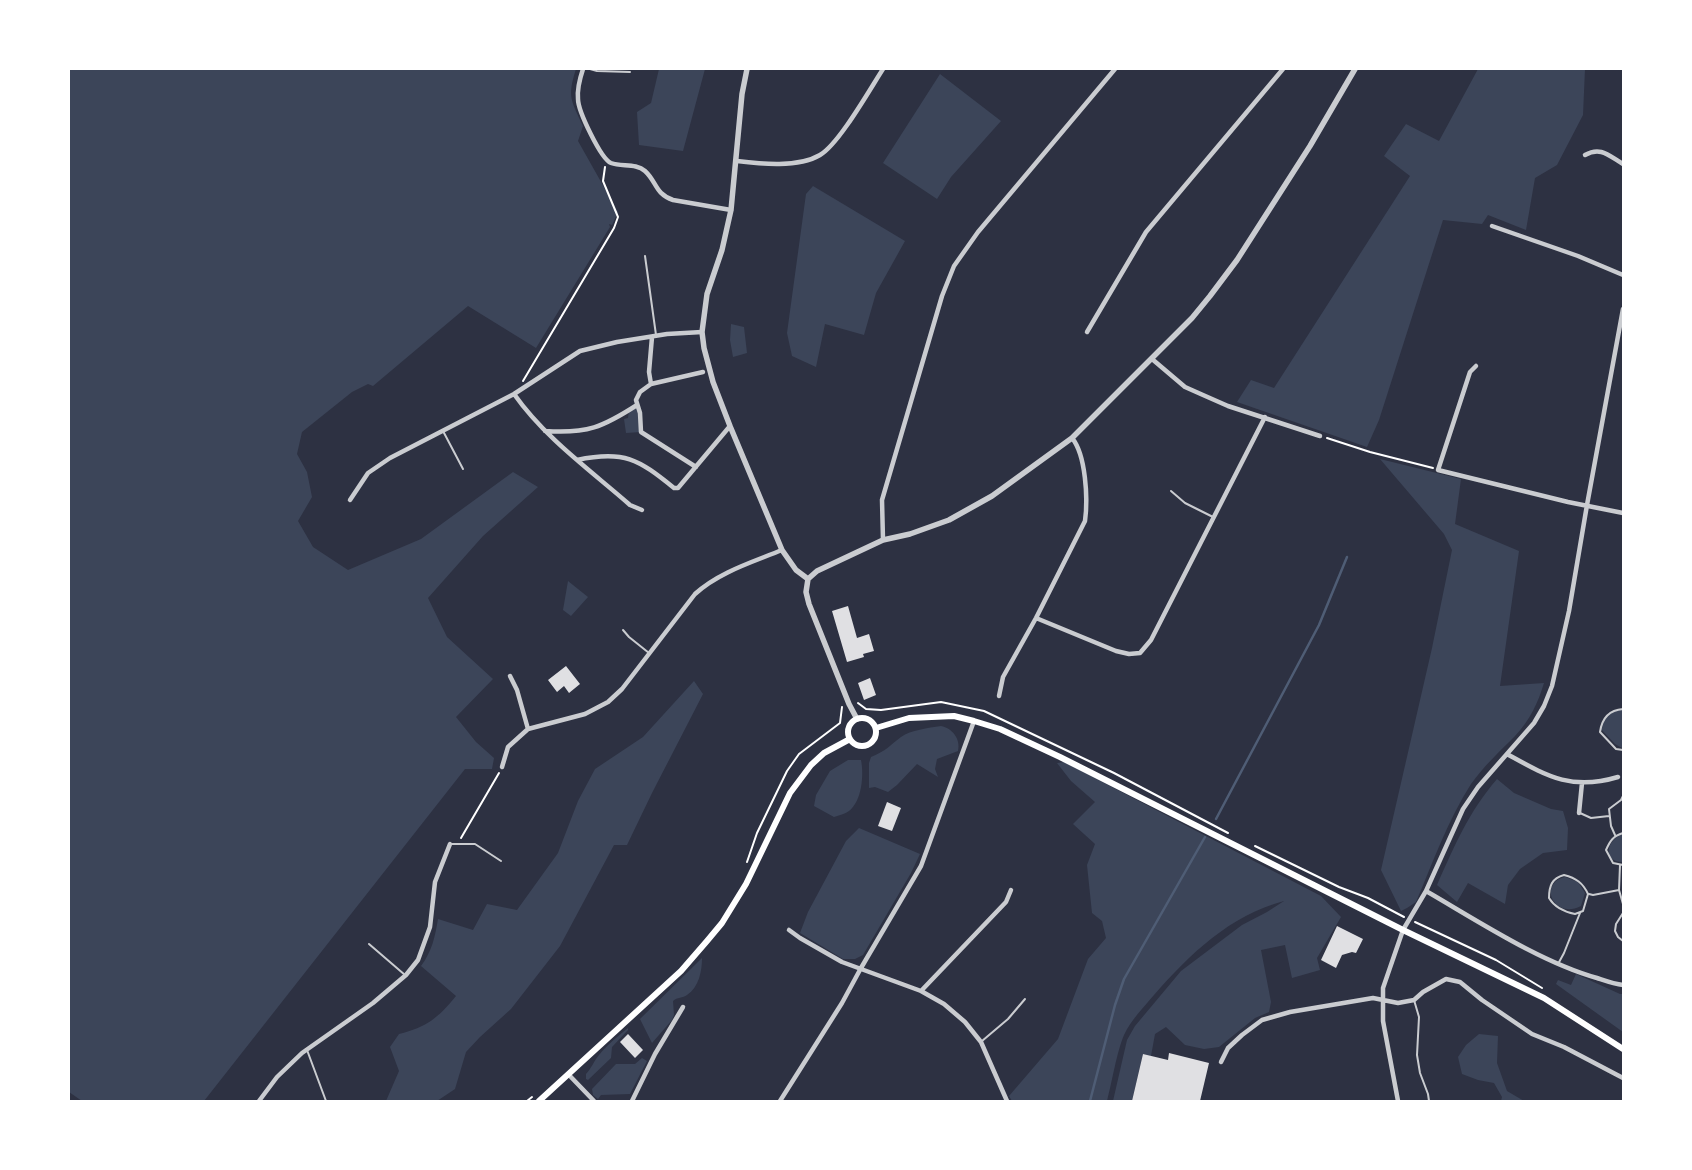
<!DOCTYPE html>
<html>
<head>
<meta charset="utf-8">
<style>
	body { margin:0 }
	#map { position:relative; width:1692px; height:1170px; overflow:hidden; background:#2d3142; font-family:Inter,sans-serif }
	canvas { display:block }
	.frame { position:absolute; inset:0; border:70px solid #fff; pointer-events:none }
</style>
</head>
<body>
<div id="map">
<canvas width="1692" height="1170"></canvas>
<div class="frame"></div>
</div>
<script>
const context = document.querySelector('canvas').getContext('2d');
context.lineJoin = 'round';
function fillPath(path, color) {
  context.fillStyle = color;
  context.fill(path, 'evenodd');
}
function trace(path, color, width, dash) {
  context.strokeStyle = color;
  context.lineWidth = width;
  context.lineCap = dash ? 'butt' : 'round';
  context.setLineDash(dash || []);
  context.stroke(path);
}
fillPath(new Path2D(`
	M 69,69 L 576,69 C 567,97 571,100 583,126 L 578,141 L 618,212 L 612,225 L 609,224 L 610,227 L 536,348 L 468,306 L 373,386 L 368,384 L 352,392 L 302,432 L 297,454 L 307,472 L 312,497 L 298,521 L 313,547 L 348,570 L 421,539 L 513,472 L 538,487 L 483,536 L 428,598 L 447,637 L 493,679 L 456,717 L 476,742 L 494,758 L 492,769 L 465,769 L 204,1101 L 82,1101 L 69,1092 Z
	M 659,69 L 705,69 L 683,151 L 639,145 L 637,112 L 651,103 Z
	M 1478,69 L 1585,69 L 1583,115 L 1557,165 L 1535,178 L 1526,230 L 1488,215 L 1482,224 L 1443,220 L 1379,420 L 1367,447 L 1237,402 L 1251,380 L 1274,388 L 1410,176 L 1384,156 L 1406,124 L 1439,141 Z
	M 940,74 L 1001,121 L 951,177 L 937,199 L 883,163 Z
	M 813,186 L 905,241 L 876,293 L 864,335 L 825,324 L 816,367 L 792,356 L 787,333 L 806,194 Z
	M 731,324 L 744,327 L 747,353 L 733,357 L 730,340 Z
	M 637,405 L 641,432 L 626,433 L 624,419 L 628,418 L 629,410 Z
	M 1380,459 L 1461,479 L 1455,524 L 1519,551 L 1500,686 L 1544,683 C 1538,703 1530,720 1515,736 C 1500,751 1484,766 1471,784 C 1448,820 1433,862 1416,902 L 1407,908 L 1401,911 L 1381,870 L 1432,648 L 1452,550 L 1444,534 Z
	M 568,581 L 588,597 L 571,616 L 563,610 Z
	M 694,681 L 703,694 L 652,793 L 627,845 L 614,845 L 560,946 L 511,1009 L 480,1037 L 466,1052 L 455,1089 L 437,1101 L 386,1101 L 399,1071 L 390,1047 L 399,1034 C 427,1027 438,1018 456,996 L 421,966 C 432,951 435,937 438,919 L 473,930 L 487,904 L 517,910 L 558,853 L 578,801 L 595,769 L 643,737 Z
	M 1623,709 L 1623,747 L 1622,748 L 1615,744 L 1600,728 C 1603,715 1612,712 1623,709 Z
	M 941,726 C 952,728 961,739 958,751 L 937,759 L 935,769 L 938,777 L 917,764 L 897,785 L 888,792 L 875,787 L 869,788 L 869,763 L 871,757 C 886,751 889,746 901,737 C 911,730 928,728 941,726 Z
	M 848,760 L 861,760 C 864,775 862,801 849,811 C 845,814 839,815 834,817 L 814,806 L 816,795 L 830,771 Z
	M 1064,762 L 1321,896 L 1341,917 L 1317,958 L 1320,970 L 1292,978 L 1285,945 L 1261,950 L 1271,1002 L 1269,1012 L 1255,1018 L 1219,1047 L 1204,1049 L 1185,1045 L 1166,1027 L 1155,1034 L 1151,1056 L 1143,1054 L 1132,1101 L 1113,1101 L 1127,1040 L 1135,1026 L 1181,971 L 1242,925 L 1267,912 L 1284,901 C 1230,915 1189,955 1154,995 C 1143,1008 1131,1020 1124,1035 C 1117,1051 1112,1082 1107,1101 L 1012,1101 L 1009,1096 L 1058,1039 L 1088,959 L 1106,938 L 1102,921 L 1092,913 L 1087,865 L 1095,844 L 1073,824 L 1095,802 L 1071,781 L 1057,763 Z
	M 1497,779 L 1514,793 L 1551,809 L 1563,811 L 1568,828 L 1567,850 L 1543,853 L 1520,869 L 1508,885 L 1505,904 L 1468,883 L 1457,902 L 1437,885 C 1455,845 1468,813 1497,779 Z
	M 859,828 L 920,854 L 911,873 L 863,955 L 855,959 L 843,959 L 800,933 L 808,912 L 846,841 Z
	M 1623,834 L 1623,862 C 1601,862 1607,839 1623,834 Z
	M 1565,877 L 1578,882 L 1585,893 L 1581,906 C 1553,920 1538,883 1565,877 Z
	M 702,958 C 702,971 699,987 687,995 C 683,998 677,997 673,1001 L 674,1015 L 672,1020 L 652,1043 L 640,1019 Z
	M 1576,974 L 1620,994 L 1623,994 L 1623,1032 L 1556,984 L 1558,980 L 1571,985 Z
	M 628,1028 L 628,1030 L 612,1047 L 611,1058 L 588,1080 L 586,1079 L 586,1074 C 591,1069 594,1061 599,1055 C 607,1045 618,1036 628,1028 Z
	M 1479,1034 L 1498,1036 L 1497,1063 L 1507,1091 L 1524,1101 L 1501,1101 L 1502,1097 L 1494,1083 L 1478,1080 L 1462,1074 L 1458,1057 L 1466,1045 Z
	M 642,1058 L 647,1061 L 630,1094 L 601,1095 L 598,1099 L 593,1095 L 592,1089 L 616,1064 L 635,1064 Z`), '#3c4559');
trace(new Path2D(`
	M 1216,819 L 1319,625 L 1347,557
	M 1090,1101 L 1115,1005 L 1124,979 L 1205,837`), '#4f5d75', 2.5);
fillPath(new Path2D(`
	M 848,606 L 857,638 L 869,634 L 874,651 L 863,654 L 864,657 L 847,662 L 832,611 Z
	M 566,666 L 580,684 L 569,693 L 564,686 L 557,692 L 548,680 Z
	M 870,678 L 876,695 L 864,700 L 858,683 Z
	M 887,802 L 901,808 L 892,831 L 878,826 Z
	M 1337,926 L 1363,939 L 1356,953 L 1352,952 L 1342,955 L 1336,968 L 1321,960 Z
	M 628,1034 L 643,1050 L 635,1058 L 620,1042 Z
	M 1169,1053 L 1209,1063 L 1200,1101 L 1132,1101 L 1143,1054 L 1168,1060 Z`), '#e0e0e3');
trace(new Path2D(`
	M 523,381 L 614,228 L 618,217 L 603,181 L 605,167
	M 1327,438 L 1370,452 L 1433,468
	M 858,703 L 866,709 L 881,710 L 941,702 L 984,711 L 1114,773 L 1228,833
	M 461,838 L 499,773
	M 1255,846 L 1339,887 L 1368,898 L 1404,917
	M 747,862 L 757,833 L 787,771 L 799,754 L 840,723 L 842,707
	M 1415,922 L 1496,960 L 1542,988
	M 527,1101 L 532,1097`), '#fff', 2);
trace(new Path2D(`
	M 590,69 L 597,71 L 630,72
	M 645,256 L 656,335
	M 443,431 L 463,469
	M 1171,491 L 1185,503 L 1213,517
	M 623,630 L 629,637 L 649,653
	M 1623,709 C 1609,710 1602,718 1600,732 L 1616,749 L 1623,750
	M 1580,813 L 1591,818 L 1609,816
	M 1623,833 C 1613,836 1610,841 1606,850 L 1613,863 L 1623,865
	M 1615,835 L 1611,826 L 1609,809 L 1621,800 L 1623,796
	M 451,844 L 475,844 L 501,861
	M 1620,865 L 1619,890 L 1623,904
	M 1564,875 C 1576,878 1583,883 1588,894 L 1583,911 L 1575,914 C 1565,912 1555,908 1549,898 C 1549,886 1552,878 1564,875 Z
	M 1589,894 L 1593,895 L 1619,890
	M 1623,913 L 1616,924 L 1615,931 L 1618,937 L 1623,941
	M 369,944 L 405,975
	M 1558,964 L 1564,953 L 1580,913
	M 1414,1000 L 1419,1017 L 1417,1055 L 1420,1073 L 1428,1094 L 1429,1101
	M 982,1041 L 1008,1019 L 1025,999
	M 307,1050 L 326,1101`), '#caccd0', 2);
trace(new Path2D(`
	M 583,69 C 580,78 577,89 578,99 C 578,111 601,159 611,163 C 622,167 636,163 645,171 C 657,182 655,194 673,200 L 731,210
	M 1585,155 C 1601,146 1609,156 1623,164
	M 737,161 C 761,164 798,168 820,155 C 839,144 870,89 883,69
	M 1492,226 L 1578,256 L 1623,275
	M 1087,332 L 1146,232 L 1283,69
	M 1152,359 L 1185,387 L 1203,395 L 1228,406 L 1320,436
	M 1476,366 L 1470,372 L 1438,470 L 1568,502 L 1623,513
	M 651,384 L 649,372 L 652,337
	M 514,394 C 545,438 590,470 630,505 L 642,510
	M 545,431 C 587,434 603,427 637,405
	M 577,460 C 624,450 638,459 674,488 L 678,488 L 730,426
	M 696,467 L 641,432 L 640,413 L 636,400 L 640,392 L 651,384 L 703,372
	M 350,500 L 368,473 L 390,458 L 514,394 L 580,351 L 617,342 L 667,334 L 702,332
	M 883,540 L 882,500 L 942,296 L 954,266 L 978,232 L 1115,69
	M 1036,618 L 1116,651 L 1129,654 L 1140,653 L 1151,640 L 1265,417
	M 510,676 L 517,690 L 528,729
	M 999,696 L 1003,677 L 1036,618 L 1085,521 C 1088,499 1086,455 1072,438
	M 1507,754 C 1547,776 1571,791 1618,777
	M 502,767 L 508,747 L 528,729 L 585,714 L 608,702 L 622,689 L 695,594 C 719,572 753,562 782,550
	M 1579,813 L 1582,783
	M 1426,891 C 1478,921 1540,962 1597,978 C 1606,981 1614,984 1623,985
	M 789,930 L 800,938 L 842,962 L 921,991 L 944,1004 L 965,1022 L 981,1042 L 1007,1101
	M 921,991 L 1006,902 L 1011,890
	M 1221,1062 L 1228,1048 L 1242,1035 L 1262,1020 L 1290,1012 L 1373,998 L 1398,1003 L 1414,1000 L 1423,992 L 1446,979 L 1460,982 L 1482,1000 L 1532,1034 L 1564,1047 L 1623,1078
	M 569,1075 L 594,1101
	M 259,1101 L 277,1077 L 302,1053 L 373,1003 L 406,975 L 418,960 L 430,927 L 435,882 L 450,844
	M 632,1101 L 655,1054 L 683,1007
	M 780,1101 L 842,1003 L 861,968 L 921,866 L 974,721
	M 1398,1101 L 1383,1021 L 1383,988 L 1403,930 L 1426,891 L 1463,809 L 1478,787 L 1534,723 L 1544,706 L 1552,686 L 1569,611 L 1587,505 L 1623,309`), '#caccd0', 4.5);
trace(new Path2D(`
	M 747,69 L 742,94 L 731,210 L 722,250 L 707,294 L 702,332 L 704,348 L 713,382 L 730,426 L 782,550 L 796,570 L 808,579
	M 808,579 L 817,571 L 883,540 L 910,534 L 949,520 L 992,496 L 1072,438 L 1192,318 L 1210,296 L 1237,260 L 1310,146 L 1355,69
	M 808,579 L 806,592 L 809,604 L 849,704 L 857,719`), '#caccd0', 5.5);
trace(new Path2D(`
	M848 732a14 14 0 1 1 28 0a14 14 0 1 1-28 0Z
	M 876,728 L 909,718 L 954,716 L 974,721 L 1000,729 L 1060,757 L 1403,930 L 1544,998 L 1623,1049
	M 539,1101 L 681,971 L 707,941 L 722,923 L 746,884 L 790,793 L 811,765 L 824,753 L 850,739`), '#fff', 6);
</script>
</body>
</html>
